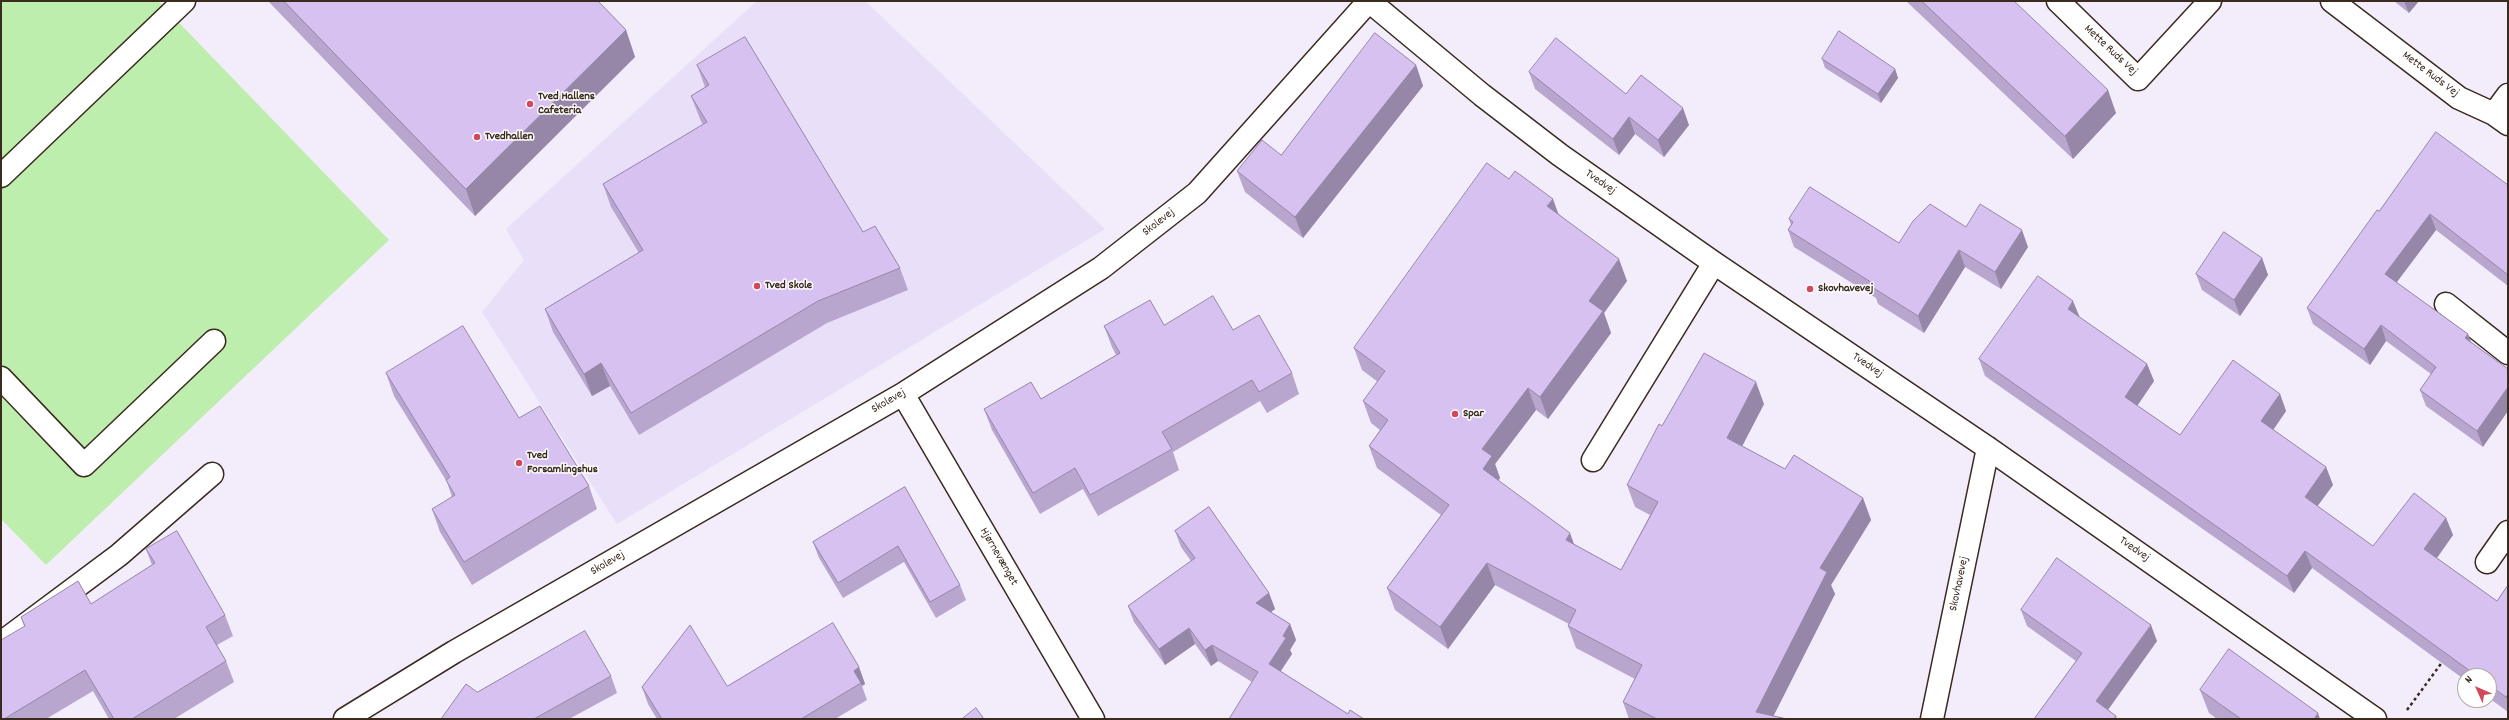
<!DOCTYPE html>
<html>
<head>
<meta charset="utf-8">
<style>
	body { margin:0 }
	#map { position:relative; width:2509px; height:720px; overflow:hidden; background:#f3ecfb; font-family:Dekko,sans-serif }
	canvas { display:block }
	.frame { position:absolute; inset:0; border:2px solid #3b2a1e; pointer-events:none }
	.north { position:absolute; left:2457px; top:668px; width:40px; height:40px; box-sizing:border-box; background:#fff; border:1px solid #b1aaa5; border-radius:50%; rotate:315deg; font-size:11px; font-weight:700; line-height:16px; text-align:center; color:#3b2a1e }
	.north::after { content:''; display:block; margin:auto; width:14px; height:18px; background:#d1495b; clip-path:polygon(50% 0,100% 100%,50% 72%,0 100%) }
</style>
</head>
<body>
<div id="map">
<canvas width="2509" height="720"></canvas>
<div class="frame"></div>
<div class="north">N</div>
</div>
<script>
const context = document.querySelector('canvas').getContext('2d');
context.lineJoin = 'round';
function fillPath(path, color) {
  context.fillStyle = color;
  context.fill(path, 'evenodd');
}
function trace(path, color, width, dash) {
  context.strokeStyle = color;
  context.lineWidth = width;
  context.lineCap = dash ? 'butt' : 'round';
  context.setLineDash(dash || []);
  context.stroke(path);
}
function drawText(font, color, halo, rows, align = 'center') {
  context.font = font + ' Dekko,sans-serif';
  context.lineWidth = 3;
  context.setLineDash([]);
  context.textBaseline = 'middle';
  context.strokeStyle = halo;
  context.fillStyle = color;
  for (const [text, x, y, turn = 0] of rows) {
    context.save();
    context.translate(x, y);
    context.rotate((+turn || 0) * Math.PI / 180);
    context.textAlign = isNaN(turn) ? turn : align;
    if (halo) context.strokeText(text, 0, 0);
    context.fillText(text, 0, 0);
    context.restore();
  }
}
fillPath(new Path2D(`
	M 757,1 L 865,1 L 1105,229 L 617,524 L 482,312 L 524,260 L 506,229 Z`), '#eadff8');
fillPath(new Path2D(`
	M 1,1 L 158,1 L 389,240 L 46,565 L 1,519 Z`), '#beeead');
const minor = new Path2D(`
	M 1369,1 L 1482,95 L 1560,155 L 1714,263 L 1988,448 L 2375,719
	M 2058,1 L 2138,79 L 2210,1
	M 2332,1 L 2459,98 L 2494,114
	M 2508,95 L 2494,114 L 2508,124
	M 1,176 L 184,1
	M 2446,304 L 2508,353
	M 1,378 L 84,465 L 214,341
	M 903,394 L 1093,719
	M 1593,460 L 1714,263
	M 2487,562 L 2508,532
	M 1,643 L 119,555 L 212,474
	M 345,719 L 454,652 L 903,394 L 1101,268 L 1197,193 L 1369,1
	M 1932,719 L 1988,448`);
trace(minor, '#3b2a1e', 25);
trace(new Path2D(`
	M 2407,710 L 2443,661`), '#3b2a1e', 2.5, [3, 3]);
trace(minor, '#fff', 22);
fillPath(new Path2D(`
	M 268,1 L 598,1 L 626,30 L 635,57 L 475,216 Z
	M 1906,1 L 2014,1 L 2116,113 L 2073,159 Z
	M 2394,1 L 2419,1 L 2409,13 Z
	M 1822,59 L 1895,69 L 1898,78 L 1881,103 L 1825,68 Z
	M 697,65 L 863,232 L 900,268 L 908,290 L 827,323 L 639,435 L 610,386 L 592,396 L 553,332 L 545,309 L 639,253 L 611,207 L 603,184 L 703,125 L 700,119 L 691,96 L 705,87 Z
	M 1416,65 L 1423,86 L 1303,238 L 1245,192 L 1237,171 L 1281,155 Z
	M 1529,72 L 1626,94 L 1689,125 L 1664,157 L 1635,134 L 1619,155 L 1535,89 Z
	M 1509,179 L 1559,214 L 1627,281 L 1604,313 L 1611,333 L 1548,419 L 1536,410 L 1495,464 L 1500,478 L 1498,481 L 1574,544 L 1621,570 L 1650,515 L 1635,507 L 1627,485 L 1662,426 L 1764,404 L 1742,446 L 1785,469 L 1863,498 L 1871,520 L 1831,585 L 1835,594 L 1773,716 L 1787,719 L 1629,719 L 1623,702 L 1635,679 L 1576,648 L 1568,626 L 1569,624 L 1495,585 L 1448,649 L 1395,610 L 1387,588 L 1441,515 L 1377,468 L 1369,446 L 1380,430 L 1371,423 L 1363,401 L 1378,382 L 1362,370 L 1354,348 Z
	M 2508,185 L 2508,286 L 2436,230 L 2396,282 L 2468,334 L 2471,343 L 2483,447 L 2426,406 L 2420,390 L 2431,374 L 2386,341 L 2370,365 L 2313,324 L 2307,308 L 2379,211 Z
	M 1789,219 L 1899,243 L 1966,227 L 2028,247 L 2001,289 L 1965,267 L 1924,333 L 1878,304 L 1876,298 L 1794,247 L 1788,230 L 1791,225 Z
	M 2262,258 L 2268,275 L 2240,316 L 2202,290 L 2196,274 Z
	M 2079,317 L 2147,364 L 2154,381 L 2137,406 L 2180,435 L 2280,394 L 2286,411 L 2273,430 L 2326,467 L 2333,485 L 2317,506 L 2373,546 L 2446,518 L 2453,535 L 2437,558 L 2497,601 L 2508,585 L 2508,712 L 2489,698 L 2489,676 L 2465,676 L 2465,680 L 2312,568 L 2294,593 L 1985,376 L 1979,359 Z
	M 1164,325 L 1233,330 L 1292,373 L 1299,394 L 1267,413 L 1260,401 L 1173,452 L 1179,470 L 1098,516 L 1083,489 L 1040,514 L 992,430 L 984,409 L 1041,399 L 1116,355 L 1112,347 L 1104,326 Z
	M 386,373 L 519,418 L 589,486 L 597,509 L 472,585 L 440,532 L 432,509 L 452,497 L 447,482 L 394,396 Z
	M 905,487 L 960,585 L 966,600 L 936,618 L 904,562 L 843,598 L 819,558 L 813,542 Z
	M 1209,507 L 1269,593 L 1275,609 L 1271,612 L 1290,624 L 1296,640 L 1290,650 L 1292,654 L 1280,671 L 1348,714 L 1350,710 L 1364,719 L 1229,719 L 1252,682 L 1218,661 L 1211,666 L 1195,644 L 1165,665 L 1134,622 L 1128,606 L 1191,561 L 1181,547 L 1175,531 Z
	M 146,549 L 225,615 L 233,636 L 217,645 L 226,661 L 234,682 L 174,719 L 109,719 L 93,691 L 46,719 L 1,719 L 24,626 L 21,617 L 91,604 L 152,565 Z
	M 2021,610 L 2157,641 L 2108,710 L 2116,716 L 2117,719 L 2034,719 L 2076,661 L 2027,626 Z
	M 859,667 L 865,684 L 862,686 L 867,700 L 835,719 L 657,719 L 648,704 L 642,687 L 727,686 Z
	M 611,676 L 617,693 L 569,719 L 441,719 L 477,692 Z
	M 2200,690 L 2320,719 L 2217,719 L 2209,713 Z`), '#b8a6cf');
fillPath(new Path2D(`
	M 2404,1 L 2419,1 L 2409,13 Z
	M 626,30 L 635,57 L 475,216 L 466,189 Z
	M 1416,65 L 1423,86 L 1303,238 L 1295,217 Z
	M 1895,69 L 1898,78 L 1881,103 L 1878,94 Z
	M 2108,90 L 2116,113 L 2073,159 L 2065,136 Z
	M 1683,108 L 1689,125 L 1664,157 L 1658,140 Z
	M 1629,117 L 1635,134 L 1619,155 L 1613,139 Z
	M 1553,199 L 1561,221 L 1547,206 Z
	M 2430,214 L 2436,230 L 2391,290 L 2385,274 Z
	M 2022,230 L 2028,247 L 2001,289 L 1995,272 Z
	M 1959,250 L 1965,267 L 1924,333 L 1918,316 Z
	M 2262,258 L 2268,275 L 2240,316 L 2234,300 Z
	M 1619,259 L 1627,281 L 1604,313 L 1611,333 L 1548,419 L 1540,397 L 1589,301 Z
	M 2073,301 L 2080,318 L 2068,309 Z
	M 2381,325 L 2386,341 L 2370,365 L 2364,349 Z
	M 2468,334 L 2474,350 L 2465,338 Z
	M 601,363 L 610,386 L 592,396 L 584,374 Z
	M 2147,364 L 2154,381 L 2131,415 L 2125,397 Z
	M 1756,382 L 1764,404 L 1735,460 L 1727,438 Z
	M 2508,387 L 2508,411 L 2483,447 L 2477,431 Z
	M 1528,388 L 1536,410 L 1495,464 L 1500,478 L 1491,491 L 1483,469 L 1482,449 Z
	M 2280,394 L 2286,411 L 2267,439 L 2261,421 Z
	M 2326,467 L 2333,485 L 2311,515 L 2305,497 Z
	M 1863,498 L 1871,520 L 1831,585 L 1835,594 L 1772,719 L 1756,712 L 1820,568 Z
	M 2446,518 L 2453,535 L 2431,566 L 2424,549 Z
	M 1570,533 L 1578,555 L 1566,540 Z
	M 2305,551 L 2312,568 L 2294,593 L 2287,576 Z
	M 1487,563 L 1495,585 L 1448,649 L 1440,627 Z
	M 1269,593 L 1275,609 L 1262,619 L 1256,603 Z
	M 1290,624 L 1296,640 L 1290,650 L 1292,654 L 1275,680 L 1269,664 L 1283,636 Z
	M 2151,625 L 2157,641 L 2102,718 L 2096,701 Z
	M 1189,628 L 1195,644 L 1165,665 L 1159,649 Z
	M 1212,645 L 1218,661 L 1211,666 L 1205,650 Z
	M 859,667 L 865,684 L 862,686 L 861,683 L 854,671 Z
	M 2508,694 L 2508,703 L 2506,697 Z
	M 2318,713 L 2320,719 L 2314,719 Z`), '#9687a9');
const building = new Path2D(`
	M 284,1 L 598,1 L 626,30 L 466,189 Z
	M 1922,1 L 2014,1 L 2108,90 L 2065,136 Z
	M 1839,31 L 1895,69 L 1878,94 L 1822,59 Z
	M 1375,33 L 1416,65 L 1295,217 L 1237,171 L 1262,140 L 1281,155 Z
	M 745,37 L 863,232 L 875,226 L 900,268 L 818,301 L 631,413 L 601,363 L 584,374 L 545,309 L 643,250 L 603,184 L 707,122 L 691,96 L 709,85 L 697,65 Z
	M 1556,38 L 1626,94 L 1641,75 L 1683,108 L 1658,140 L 1629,117 L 1613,139 L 1529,72 Z
	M 2436,132 L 2508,185 L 2508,275 L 2430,214 L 2385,274 L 2468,334 L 2465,338 L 2508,369 L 2508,387 L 2477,431 L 2420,390 L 2436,367 L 2381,325 L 2364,349 L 2307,308 L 2377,210 L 2379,211 Z
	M 1487,163 L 1509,179 L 1515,171 L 1553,199 L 1547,206 L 1619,259 L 1589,301 L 1603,311 L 1540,397 L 1528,388 L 1482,449 L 1492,456 L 1483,469 L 1570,533 L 1566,540 L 1621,570 L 1658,502 L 1627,485 L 1659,424 L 1662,426 L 1704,353 L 1756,382 L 1727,438 L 1785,469 L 1794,455 L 1863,498 L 1820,568 L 1827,572 L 1756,712 L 1787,719 L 1657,719 L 1623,702 L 1642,665 L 1568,626 L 1576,610 L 1487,563 L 1440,627 L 1387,588 L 1449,505 L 1369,446 L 1388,420 L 1363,401 L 1385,371 L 1354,348 Z
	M 1810,187 L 1899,243 L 1913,221 L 1930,204 L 1966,227 L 1980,204 L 2022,230 L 1995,272 L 1959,250 L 1918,316 L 1872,287 L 1874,284 L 1788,230 L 1793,222 L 1789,219 Z
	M 2224,232 L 2262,258 L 2234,300 L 2196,274 Z
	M 2038,276 L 2073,301 L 2068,309 L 2147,364 L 2125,397 L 2180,435 L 2233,360 L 2280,394 L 2261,421 L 2326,467 L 2305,497 L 2373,546 L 2414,493 L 2446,518 L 2424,549 L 2497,601 L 2508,585 L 2508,694 L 2506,697 L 2489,685 L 2489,676 L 2477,676 L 2305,551 L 2287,576 L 1979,359 Z
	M 1213,296 L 1233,330 L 1259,315 L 1292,373 L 1259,392 L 1252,380 L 1162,432 L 1172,449 L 1090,495 L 1075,468 L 1033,493 L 984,409 L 1031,382 L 1041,399 L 1120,353 L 1104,326 L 1150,300 L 1164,325 Z
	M 463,326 L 519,418 L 540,406 L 589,486 L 464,562 L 432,509 L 455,495 L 446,480 L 450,477 L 386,373 Z
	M 905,487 L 960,585 L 930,602 L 898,546 L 838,583 L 813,542 Z
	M 1209,507 L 1269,593 L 1256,603 L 1290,624 L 1283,636 L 1286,638 L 1269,664 L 1348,714 L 1350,710 L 1364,719 L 1229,719 L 1258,672 L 1212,645 L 1205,650 L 1189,628 L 1159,649 L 1128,606 L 1195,558 L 1175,531 Z
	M 177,531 L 225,615 L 206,627 L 226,661 L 132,719 L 114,719 L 85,670 L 4,719 L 1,719 L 1,640 L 25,626 L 21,617 L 78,581 L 91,604 L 155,563 L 146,549 Z
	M 2057,558 L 2151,625 L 2096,701 L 2116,716 L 2114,719 L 2034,719 L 2082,653 L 2021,610 Z
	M 833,623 L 859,667 L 854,671 L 861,683 L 801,719 L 662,719 L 642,687 L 690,625 L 727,686 Z
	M 585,631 L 611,676 L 534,719 L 441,719 L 466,684 L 477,692 Z
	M 2229,649 L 2318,713 L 2314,719 L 2241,719 L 2200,690 Z
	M 976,708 L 984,719 L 962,719 Z`);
fillPath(building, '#d6c1f1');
trace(building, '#9687a9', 1);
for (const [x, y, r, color] of [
	[530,104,4,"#d1495b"],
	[477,137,4,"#d1495b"],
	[757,286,4,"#d1495b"],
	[1810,289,4,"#d1495b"],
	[1455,414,4,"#d1495b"],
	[519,463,4,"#d1495b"]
]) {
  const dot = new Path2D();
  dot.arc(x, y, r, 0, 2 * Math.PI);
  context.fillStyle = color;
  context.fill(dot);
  trace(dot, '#fff', 1.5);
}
drawText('12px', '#3b2a1e', '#fff', [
	["Mette Ruds Vej",2110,51,43],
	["Mette Ruds Vej",2430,75,37],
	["Tvedvej",1600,183,35],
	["Skolevej",1159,223,-38],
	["Tvedvej",1867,366,34],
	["Skolevej",889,402,-30],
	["Tvedvej",2134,550,35],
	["Hjørnevænget",998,557,60],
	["Skolevej",608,564,-30],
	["Skovhavevej",1960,584,-78]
]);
drawText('bold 12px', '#3b2a1e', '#fff', [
	["Tved Hallens",538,97],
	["Cafeteria",538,111],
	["Tvedhallen",485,137],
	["Tved Skole",765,286],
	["Skovhavevej",1818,289],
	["Spar",1463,414],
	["Tved",527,456],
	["Forsamlingshus",527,470]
], 'left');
</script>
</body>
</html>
